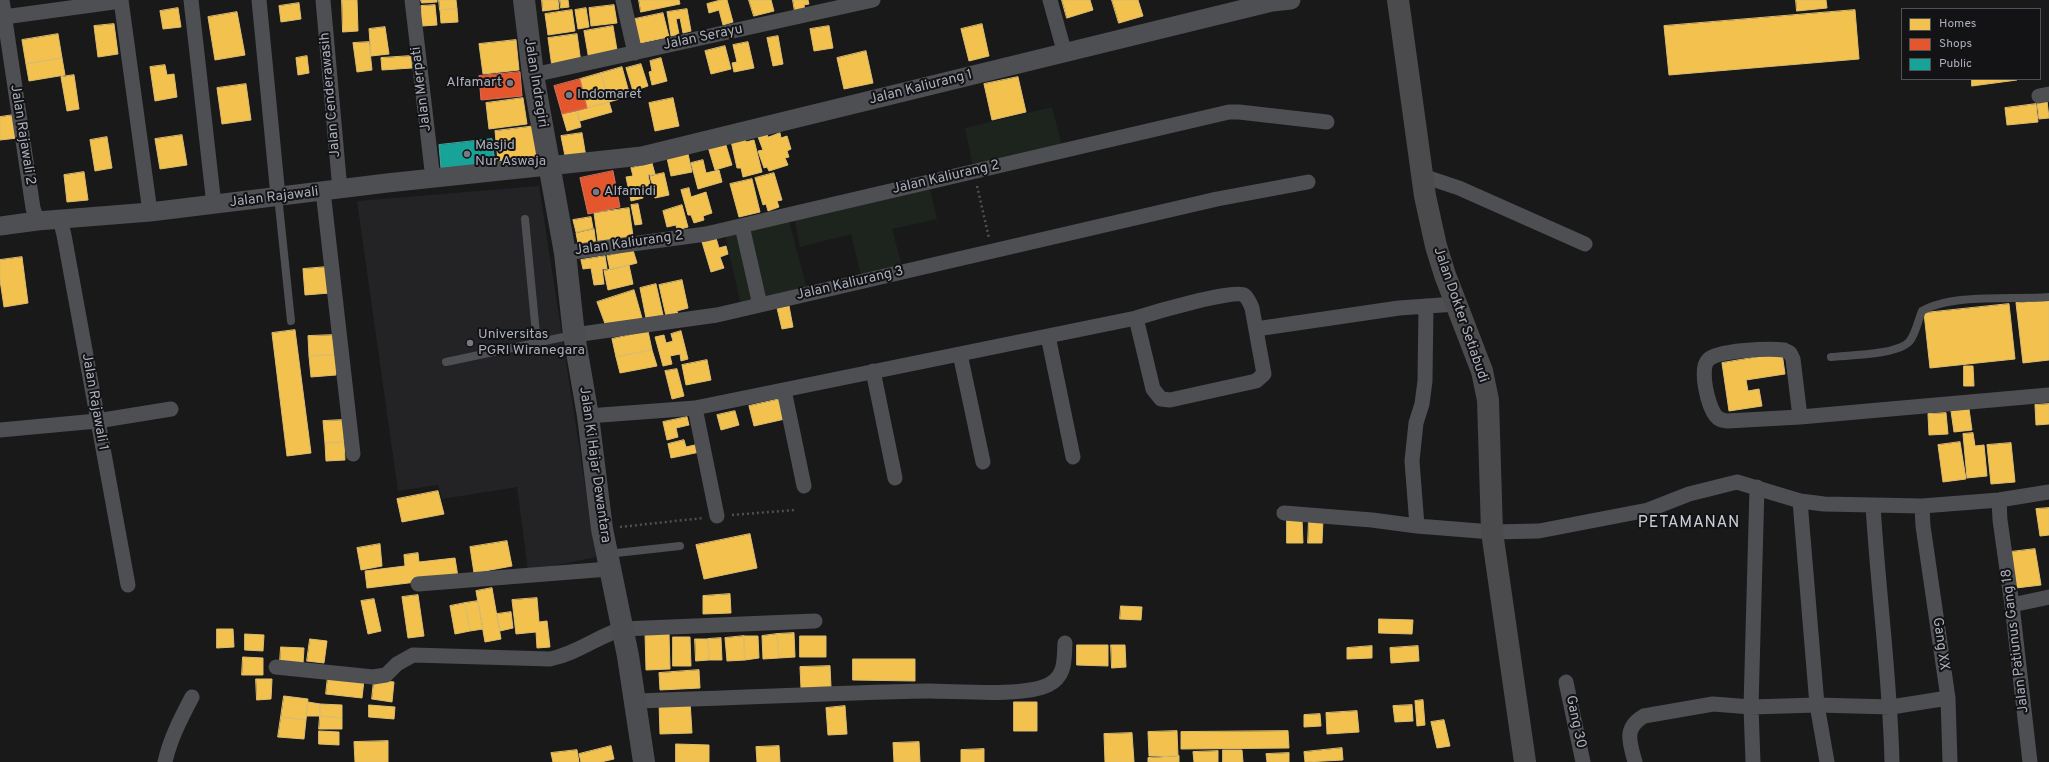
<!DOCTYPE html>
<html>
<head>
<meta charset="utf-8">
<style>
	body { margin:0 }
	#map { position:relative; width:2049px; height:762px; overflow:hidden; background:#19191a; font-family:Overpass,sans-serif }
	canvas { display:block }
	.legend { position:absolute; left:1901px; top:8px; width:140px; height:72px; box-sizing:border-box; background:#131316; border:1px solid #4f5158; margin:0; padding:5px 7px; list-style:none; font-size:12px; color:#aaafbb }
	.legend li { display:flex; align-items:center; gap:8px; height:20px }
	.legend b { width:20px; border:1px solid #4f5158 }
</style>
</head>
<body>
<div id="map">
<canvas width="2049" height="762"></canvas>
<ul class="legend">
<li><b style="height:11px;background:#f2c14e"></b>Homes</li>
<li><b style="height:11px;background:#e4572e"></b>Shops</li>
<li><b style="height:11px;background:#17a398"></b>Public</li>
</ul>
</div>
<script>
const context = document.querySelector('canvas').getContext('2d');
context.lineJoin = 'round';
function fillPath(path, color) {
  context.fillStyle = color;
  context.fill(path, 'evenodd');
}
function trace(path, color, width, dash) {
  context.strokeStyle = color;
  context.lineWidth = width;
  context.lineCap = dash ? 'butt' : 'round';
  context.setLineDash(dash || []);
  context.stroke(path);
}
function drawText(font, color, halo, rows, align = 'center') {
  context.font = font + ' Overpass,sans-serif';
  context.lineWidth = 4;
  context.setLineDash([]);
  context.textBaseline = 'middle';
  context.strokeStyle = halo;
  context.fillStyle = color;
  for (const [text, x, y, turn = 0] of rows) {
    context.save();
    context.translate(x, y);
    context.rotate((+turn || 0) * Math.PI / 180);
    context.textAlign = isNaN(turn) ? turn : align;
    if (halo) context.strokeText(text, 0, 0);
    context.fillText(text, 0, 0);
    context.restore();
  }
}
fillPath(new Path2D(`
	M 539,186 L 596,557 L 528,571 L 517,487 L 442,499 L 438,485 L 398,491 L 357,201 Z`), '#232326');
fillPath(new Path2D(`
	M 1052,107 L 1062,146 L 973,167 L 965,128 Z
	M 930,189 L 937,219 L 892,229 L 902,266 L 861,276 L 851,234 L 800,247 L 795,220 Z
	M 789,221 L 807,289 L 741,305 L 725,235 Z`), '#1d241e');
const homes = new Path2D(`
	M 342,0 L 357,0 L 358,31 L 343,32 Z
	M 421,0 L 437,0 L 437,2 L 422,3 Z
	M 439,0 L 456,0 L 457,9 L 440,10 Z
	M 542,0 L 558,0 L 559,9 L 543,11 Z
	M 560,0 L 568,0 L 569,7 L 561,8 Z
	M 639,0 L 679,0 L 680,4 L 641,12 Z
	M 721,0 L 727,0 L 733,22 L 723,25 L 719,10 L 709,13 L 707,4 Z
	M 749,0 L 771,0 L 774,11 L 754,16 Z
	M 793,0 L 808,0 L 809,4 L 804,5 L 805,10 L 795,12 Z
	M 1062,0 L 1090,0 L 1093,10 L 1067,18 Z
	M 1112,0 L 1138,0 L 1143,16 L 1119,23 Z
	M 1796,0 L 1826,0 L 1827,8 L 1797,11 Z
	M 299,3 L 301,19 L 281,22 L 279,6 Z
	M 435,5 L 437,25 L 422,26 L 421,6 Z
	M 614,5 L 617,23 L 591,26 L 589,8 Z
	M 178,8 L 181,27 L 163,29 L 160,11 Z
	M 586,8 L 589,27 L 578,29 L 575,10 Z
	M 457,9 L 458,22 L 441,23 L 440,10 Z
	M 687,9 L 691,31 L 683,33 L 680,18 L 676,19 L 679,34 L 671,36 L 667,12 Z
	M 572,10 L 575,31 L 548,35 L 545,14 Z
	M 1855,10 L 1859,59 L 1669,75 L 1664,26 Z
	M 237,12 L 245,55 L 215,60 L 208,17 Z
	M 663,13 L 669,37 L 636,44 L 630,20 Z
	M 114,24 L 118,54 L 98,57 L 94,26 Z
	M 982,24 L 989,56 L 969,61 L 961,29 Z
	M 613,26 L 618,56 L 589,60 L 584,31 Z
	M 829,26 L 833,48 L 814,51 L 810,29 Z
	M 385,27 L 389,54 L 371,56 L 369,29 Z
	M 58,34 L 62,58 L 26,64 L 22,40 Z
	M 577,34 L 581,63 L 552,67 L 548,38 Z
	M 778,36 L 783,64 L 773,66 L 767,38 Z
	M 516,40 L 519,70 L 483,74 L 479,44 Z
	M 369,42 L 372,70 L 357,72 L 353,43 Z
	M 748,42 L 754,68 L 734,72 L 732,63 L 737,62 L 733,45 Z
	M 725,46 L 731,69 L 711,74 L 705,51 Z
	M 866,51 L 873,83 L 844,89 L 837,58 Z
	M 307,56 L 309,73 L 298,75 L 296,58 Z
	M 411,56 L 412,68 L 382,70 L 381,58 Z
	M 62,58 L 65,75 L 29,81 L 26,64 Z
	M 661,58 L 667,81 L 652,85 L 649,72 L 652,71 L 650,61 Z
	M 641,64 L 648,86 L 633,91 L 626,68 Z
	M 165,65 L 167,75 L 174,74 L 177,97 L 155,101 L 150,67 Z
	M 622,67 L 630,96 L 609,102 L 601,73 Z
	M 601,73 L 609,102 L 587,108 L 580,79 Z
	M 74,75 L 79,109 L 67,111 L 61,77 Z
	M 1018,77 L 1026,112 L 992,120 L 984,84 Z
	M 1972,79 L 2016,79 L 2017,80 L 1972,86 Z
	M 246,84 L 251,120 L 222,124 L 217,88 Z
	M 523,98 L 527,124 L 489,129 L 486,103 Z
	M 673,98 L 679,126 L 655,131 L 649,103 Z
	M 2047,101 L 2049,118 L 2039,119 L 2037,102 Z
	M 609,102 L 612,112 L 580,121 L 577,111 Z
	M 2036,104 L 2038,122 L 2007,125 L 2005,108 Z
	M 577,111 L 581,127 L 567,131 L 562,114 Z
	M 14,115 L 18,138 L 0,140 L 0,117 Z
	M 536,126 L 540,156 L 498,161 L 495,131 Z
	M 582,133 L 586,157 L 566,161 L 561,136 Z
	M 780,133 L 781,138 L 787,136 L 791,149 L 787,151 L 789,157 L 785,158 L 788,165 L 769,171 L 767,167 L 764,168 L 758,151 L 763,150 L 758,137 L 767,134 L 768,137 Z
	M 182,135 L 187,165 L 160,169 L 155,139 Z
	M 107,137 L 112,168 L 95,171 L 90,140 Z
	M 745,138 L 746,142 L 754,140 L 762,172 L 743,177 L 741,168 L 737,168 L 731,141 Z
	M 725,142 L 732,165 L 715,170 L 708,147 Z
	M 688,154 L 692,172 L 671,176 L 667,158 Z
	M 703,160 L 706,173 L 719,170 L 722,182 L 698,189 L 691,163 Z
	M 652,163 L 655,174 L 648,175 L 652,193 L 645,195 L 644,189 L 641,189 L 643,198 L 631,201 L 626,177 L 633,176 L 631,168 Z
	M 84,172 L 88,200 L 67,202 L 64,175 Z
	M 664,173 L 669,195 L 655,198 L 650,176 Z
	M 774,173 L 782,200 L 777,201 L 779,207 L 768,211 L 766,204 L 763,205 L 755,178 Z
	M 752,179 L 760,212 L 739,217 L 730,184 Z
	M 689,188 L 691,197 L 706,192 L 712,213 L 703,216 L 704,220 L 694,223 L 691,215 L 688,215 L 681,190 Z
	M 638,204 L 642,224 L 635,225 L 631,205 Z
	M 682,205 L 688,227 L 677,230 L 676,225 L 667,227 L 663,211 Z
	M 629,208 L 633,236 L 598,241 L 594,213 Z
	M 591,217 L 593,228 L 576,232 L 573,220 Z
	M 594,229 L 596,245 L 579,248 L 576,233 Z
	M 716,238 L 719,248 L 726,246 L 728,254 L 720,257 L 724,268 L 711,272 L 702,242 Z
	M 633,250 L 637,263 L 610,270 L 607,256 Z
	M 605,256 L 607,269 L 602,269 L 604,284 L 594,285 L 591,268 L 583,269 L 581,260 Z
	M 22,257 L 28,303 L 4,307 L 0,280 L 0,260 Z
	M 629,265 L 633,284 L 608,290 L 604,271 Z
	M 327,267 L 330,293 L 305,295 L 303,269 Z
	M 682,280 L 688,308 L 677,311 L 678,314 L 666,316 L 659,285 Z
	M 656,284 L 663,315 L 646,318 L 640,288 Z
	M 634,290 L 642,318 L 607,329 L 597,302 Z
	M 2049,300 L 2049,360 L 2023,363 L 2016,303 Z
	M 2009,304 L 2015,359 L 1930,368 L 1924,313 Z
	M 789,306 L 793,327 L 782,329 L 777,308 Z
	M 295,330 L 311,453 L 287,456 L 272,333 Z
	M 648,331 L 652,350 L 616,357 L 612,339 Z
	M 681,331 L 688,359 L 681,361 L 680,354 L 670,356 L 672,364 L 663,366 L 655,337 L 664,335 L 666,343 L 673,341 L 671,334 Z
	M 335,335 L 336,355 L 309,356 L 308,336 Z
	M 652,350 L 657,366 L 620,373 L 616,357 Z
	M 1782,353 L 1785,374 L 1746,380 L 1748,391 L 1759,389 L 1762,406 L 1729,411 L 1722,363 Z
	M 336,355 L 336,375 L 311,377 L 309,356 Z
	M 707,360 L 711,380 L 686,385 L 682,365 Z
	M 1964,366 L 1973,366 L 1974,386 L 1964,386 Z
	M 677,369 L 684,396 L 672,399 L 665,371 Z
	M 780,399 L 785,419 L 754,426 L 749,406 Z
	M 2049,404 L 2049,424 L 2036,425 L 2035,405 Z
	M 1969,409 L 1972,430 L 1954,432 L 1951,411 Z
	M 735,411 L 739,425 L 721,430 L 717,415 Z
	M 1946,413 L 1948,434 L 1929,435 L 1928,414 Z
	M 687,417 L 689,425 L 676,428 L 678,437 L 667,440 L 663,422 Z
	M 343,420 L 344,442 L 325,443 L 323,421 Z
	M 1973,433 L 1975,446 L 1984,445 L 1987,476 L 1967,478 L 1963,434 Z
	M 684,440 L 686,447 L 699,444 L 700,452 L 671,458 L 668,444 Z
	M 344,442 L 345,460 L 326,461 L 325,443 Z
	M 1960,442 L 1966,479 L 1943,482 L 1938,445 Z
	M 2011,443 L 2015,482 L 1991,484 L 1987,445 Z
	M 438,491 L 444,514 L 402,522 L 397,499 Z
	M 2049,508 L 2049,535 L 2040,536 L 2036,509 Z
	M 1287,519 L 1302,519 L 1303,543 L 1287,543 Z
	M 1309,519 L 1323,519 L 1322,543 L 1308,543 Z
	M 750,534 L 757,568 L 704,579 L 696,545 Z
	M 507,541 L 512,566 L 474,573 L 470,547 Z
	M 380,544 L 382,566 L 361,570 L 357,548 Z
	M 2035,549 L 2041,585 L 2016,588 L 2010,552 Z
	M 418,553 L 419,562 L 455,558 L 458,577 L 367,588 L 365,571 L 405,566 L 404,555 Z
	M 492,588 L 501,639 L 485,642 L 476,591 Z
	M 730,594 L 731,613 L 703,614 L 703,596 Z
	M 418,595 L 424,636 L 408,638 L 402,597 Z
	M 537,598 L 539,622 L 547,621 L 550,647 L 537,648 L 536,632 L 516,634 L 512,600 Z
	M 374,599 L 381,631 L 368,634 L 361,601 Z
	M 478,601 L 483,629 L 470,631 L 465,603 Z
	M 465,603 L 470,631 L 455,634 L 450,606 Z
	M 1121,606 L 1142,607 L 1141,620 L 1120,619 Z
	M 511,612 L 513,628 L 500,631 L 497,614 Z
	M 1379,619 L 1413,620 L 1412,634 L 1379,633 Z
	M 217,629 L 233,629 L 234,647 L 217,648 Z
	M 669,632 L 670,669 L 646,670 L 645,633 Z
	M 794,633 L 795,657 L 779,658 L 777,634 Z
	M 245,634 L 264,635 L 263,651 L 245,650 Z
	M 777,634 L 779,658 L 763,659 L 762,636 Z
	M 744,636 L 745,660 L 727,661 L 725,638 Z
	M 744,636 L 758,636 L 759,658 L 745,660 Z
	M 800,636 L 826,636 L 826,657 L 800,657 Z
	M 673,637 L 690,637 L 691,666 L 673,666 Z
	M 721,638 L 722,660 L 709,660 L 708,639 Z
	M 310,639 L 327,641 L 324,663 L 307,661 Z
	M 695,639 L 708,639 L 709,660 L 696,661 Z
	M 1077,645 L 1108,645 L 1108,666 L 1077,665 Z
	M 1111,645 L 1125,645 L 1126,667 L 1112,668 Z
	M 1372,646 L 1372,658 L 1347,659 L 1347,648 Z
	M 1418,646 L 1419,661 L 1391,663 L 1390,648 Z
	M 281,647 L 304,648 L 303,664 L 280,662 Z
	M 243,657 L 263,658 L 263,675 L 242,675 Z
	M 853,659 L 915,659 L 915,681 L 853,680 Z
	M 830,666 L 831,687 L 801,688 L 800,667 Z
	M 699,670 L 700,688 L 660,690 L 659,673 Z
	M 328,676 L 364,680 L 362,698 L 326,694 Z
	M 256,679 L 272,679 L 271,699 L 257,700 Z
	M 374,680 L 394,682 L 392,702 L 372,699 Z
	M 284,696 L 308,699 L 306,720 L 281,717 Z
	M 1423,700 L 1425,725 L 1417,726 L 1415,701 Z
	M 690,701 L 692,733 L 660,734 L 659,703 Z
	M 308,702 L 320,704 L 320,716 L 306,716 Z
	M 1014,702 L 1037,702 L 1037,731 L 1014,731 Z
	M 320,704 L 342,705 L 342,718 L 320,716 Z
	M 369,705 L 395,707 L 394,719 L 369,717 Z
	M 1412,705 L 1413,721 L 1395,722 L 1393,706 Z
	M 845,706 L 847,734 L 828,735 L 826,708 Z
	M 1357,711 L 1359,732 L 1327,734 L 1326,713 Z
	M 1320,714 L 1321,726 L 1304,727 L 1304,715 Z
	M 320,716 L 342,718 L 342,729 L 319,729 Z
	M 281,717 L 306,720 L 304,739 L 278,737 Z
	M 1444,720 L 1450,746 L 1437,748 L 1431,722 Z
	M 319,731 L 339,732 L 339,745 L 319,744 Z
	M 1177,731 L 1178,756 L 1149,756 L 1148,732 Z
	M 1288,731 L 1289,748 L 1181,749 L 1181,732 Z
	M 1132,733 L 1134,762 L 1105,762 L 1104,734 Z
	M 388,741 L 388,762 L 355,762 L 354,742 Z
	M 919,742 L 920,762 L 894,762 L 893,743 Z
	M 676,744 L 709,745 L 709,762 L 676,762 Z
	M 611,746 L 614,759 L 601,762 L 581,762 L 579,754 Z
	M 779,746 L 780,762 L 757,762 L 756,747 Z
	M 1342,748 L 1343,760 L 1305,762 L 1304,752 Z
	M 984,749 L 984,762 L 961,762 L 961,750 Z
	M 577,750 L 579,762 L 553,762 L 551,753 Z
	M 1223,750 L 1242,750 L 1243,762 L 1223,762 Z
	M 1218,751 L 1218,762 L 1194,762 L 1193,752 Z
	M 1289,753 L 1289,762 L 1267,762 L 1266,754 Z
	M 1179,756 L 1179,762 L 1148,762 L 1148,758 Z`);
fillPath(homes, '#f2c14e');
trace(homes, '#dcbc6f', 1);
const shops = new Path2D(`
	M 520,72 L 522,96 L 481,100 L 479,76 Z
	M 580,79 L 587,108 L 562,114 L 554,86 Z
	M 613,171 L 620,207 L 588,214 L 580,178 Z`);
fillPath(shops, '#e4572e');
trace(shops, '#d37158', 1);
const public = new Path2D(`
	M 492,139 L 495,163 L 441,168 L 439,145 Z`);
fillPath(public, '#17a398');
trace(public, '#43a7a2', 1);
trace(new Path2D(`
	M 977,186 L 989,238
	M 732,515 L 795,510
	M 620,527 L 703,518`), '#4f5054', 2.5, [2, 3]);
trace(new Path2D(`
	M 278,196 L 291,321
	M 525,219 L 537,344
	M 1831,357 C 1849,355 1896,355 1909,342 C 1916,334 1918,320 1922,311 C 1952,293 2014,300 2049,297
	M 446,362 L 573,335
	M 607,554 L 680,546`), '#4d4f53', 8);
trace(new Path2D(`
	M 2,0 L 33,208 L 37,221
	M 121,0 L 150,212
	M 191,0 L 214,205
	M 259,0 L 278,196
	M 323,0 L 340,190
	M 412,0 L 433,179
	M 623,0 L 635,53
	M 1050,0 L 1065,54
	M 4,17 L 121,1
	M 533,75 L 873,0
	M 2039,96 L 2049,94
	M 1423,176 L 1459,188 L 1585,244
	M 323,191 L 353,454
	M 60,219 L 64,235 L 128,585
	M 742,226 L 760,305
	M 565,253 L 706,234 L 1229,112 L 1239,112 L 1327,122
	M 1256,329 L 1399,308 L 1456,304
	M 574,335 L 717,315 L 1217,199 L 1308,182
	M 1048,336 L 1073,457
	M 960,354 L 983,462
	M 873,371 L 895,478
	M 784,390 L 804,486
	M 695,408 L 717,516
	M 588,416 L 695,408 L 1136,318 C 1152,313 1233,289 1244,295 C 1248,298 1250,303 1252,308 L 1264,374 L 1256,381 L 1170,400 L 1161,399 L 1153,389 L 1136,318
	M 1800,417 L 1793,359 L 1790,353 L 1784,350 C 1770,348 1717,350 1708,360 C 1699,369 1708,407 1716,416 C 1719,420 1722,420 1727,421 L 1800,417 L 2049,395
	M 0,430 L 97,421 L 171,409
	M 1999,500 L 2000,520 L 2012,605 L 2030,762
	M 1800,501 L 1817,705 L 1827,762
	M 1873,505 C 1878,591 1890,676 1892,762
	M 1922,506 L 1923,526 L 1948,698 L 1950,762
	M 1284,513 L 1372,520 L 1417,526 L 1492,532 L 1539,531 L 1648,510 L 1689,494 L 1737,482 L 1800,501 L 1824,504 L 1922,506 L 1999,500 L 2049,492
	M 1417,526 L 1412,461 L 1416,423 L 1422,404 L 1425,381 L 1426,306
	M 418,584 L 609,569
	M 2012,605 L 2049,597
	M 276,667 L 373,677 L 386,675 L 397,664 L 413,655 L 550,659 C 578,653 596,637 622,629 L 815,621
	M 1566,682 L 1583,762
	M 635,701 C 733,698 830,693 928,691 C 958,691 1023,697 1048,685 C 1066,676 1064,660 1065,643
	M 165,762 C 170,739 181,718 192,697
	M 1635,762 C 1630,743 1623,728 1644,716 L 1713,704 L 1751,707 L 1817,705 L 1891,707 L 1948,698
	M 1753,762 L 1751,707 L 1757,487`), '#4d4f53', 15);
trace(new Path2D(`
	M 0,226 L 37,221 L 150,212 L 387,183 L 642,156 L 1272,2 L 1291,0`), '#4d4f53', 19);
trace(new Path2D(`
	M 524,0 L 533,75 L 565,253 L 574,335 L 588,416 L 602,529 L 628,656 L 644,762`), '#4c4d51', 22);
trace(new Path2D(`
	M 1398,0 L 1425,196 L 1436,246 L 1445,275 L 1482,371 L 1488,400 L 1492,532 L 1525,762`), '#4b4b4e', 22);
for (const [x, y, r, color] of [
	[510,83,4,"#777a83"],
	[569,95,4,"#777a83"],
	[467,154,4,"#777a83"],
	[596,192,4,"#777a83"],
	[470,343,4,"#777a83"]
]) {
  const dot = new Path2D();
  dot.arc(x, y, r, 0, 2 * Math.PI);
  context.fillStyle = color;
  context.fill(dot);
  trace(dot, '#131316', 1.5);
}
drawText('14px', '#aaafbb', '#131316', [
	["Jalan Serayu",703,38,-12],
	["Jalan Indragiri",535,83,81],
	["Jalan Kaliurang 1",921,88,-14],
	["Jalan Merpati",422,89,-97],
	["Jalan Cenderawasih",331,95,-95],
	["Jalan Rajawali 2",22,135,81],
	["Jalan Kaliurang 2",946,178,-13],
	["Jalan Rajawali",274,198,-7],
	["Jalan Kaliurang 2",629,244,-8],
	["Jalan Kaliurang 3",850,284,-13],
	["Jalan Dokter Setiabudi",1460,315,71],
	["Jalan Rajawali 1",94,402,80],
	["Jalan Ki Hajar Dewantara",594,465,82],
	["Jalan Patiunus Gang 18",2016,641,-97],
	["Gang XX",1940,644,82],
	["Gang 30",1575,722,78]
]);
drawText('14px', '#aaafbb', '#131316', [
	["Alfamart",502,83,"right"],
	["Indomaret",577,95],
	["Masjid",475,146],
	["Nur Aswaja",475,162],
	["Alfamidi",604,192],
	["Universitas",478,335],
	["PGRI Wiranegara",478,351]
], 'left');
context.letterSpacing = '1px';
drawText('16px', '#cbced7', '#131316', [
	["PETAMANAN",1689,524]
]);
context.letterSpacing = '0px';
</script>
</body>
</html>
